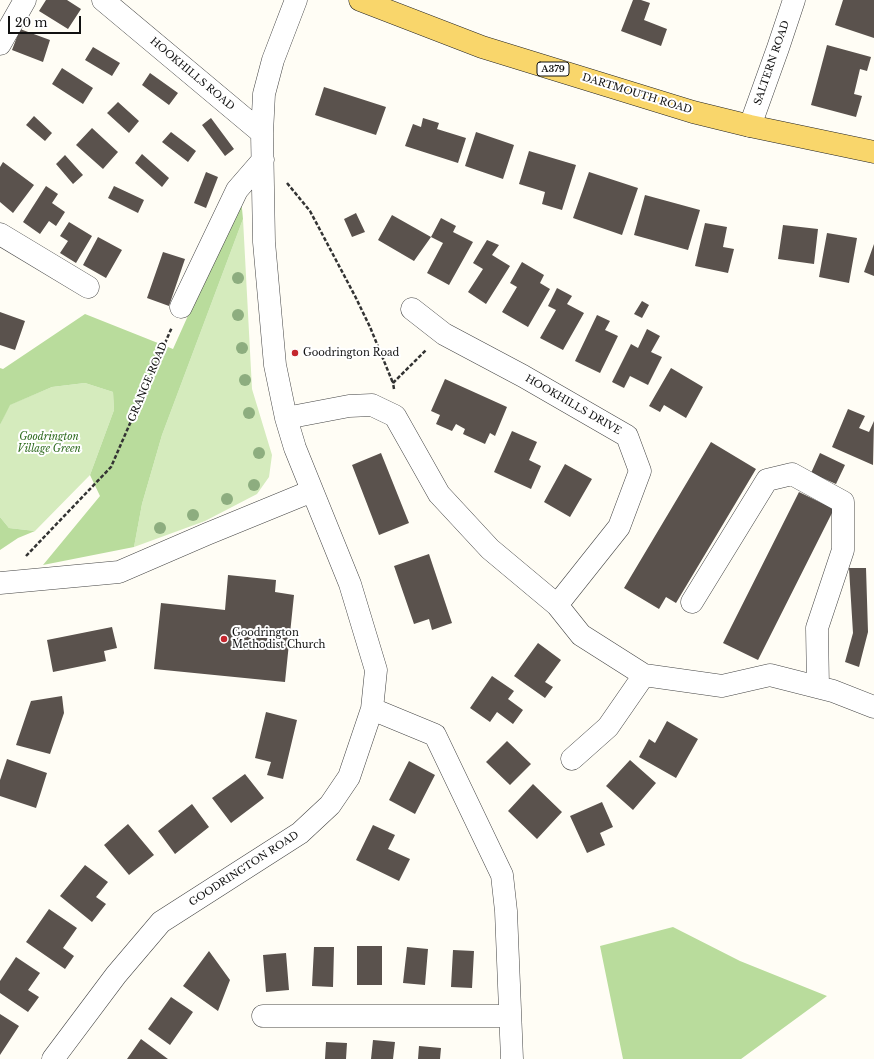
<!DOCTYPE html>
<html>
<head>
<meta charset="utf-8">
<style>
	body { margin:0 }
	#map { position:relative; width:874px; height:1059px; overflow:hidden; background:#fffdf5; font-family:"Libre Baskerville",serif }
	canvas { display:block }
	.scale { position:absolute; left:8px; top:16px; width:73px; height:18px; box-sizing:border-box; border:2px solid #111; border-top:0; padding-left:5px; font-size:12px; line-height:14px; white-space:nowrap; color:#111; -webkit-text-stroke:3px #fff; paint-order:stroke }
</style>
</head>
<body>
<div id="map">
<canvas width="874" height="1059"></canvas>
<div class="scale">20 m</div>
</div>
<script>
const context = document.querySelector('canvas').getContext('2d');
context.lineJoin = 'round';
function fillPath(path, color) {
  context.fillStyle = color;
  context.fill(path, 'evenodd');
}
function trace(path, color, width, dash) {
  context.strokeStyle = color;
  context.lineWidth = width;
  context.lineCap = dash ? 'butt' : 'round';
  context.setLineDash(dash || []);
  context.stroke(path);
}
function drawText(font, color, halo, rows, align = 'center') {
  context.font = font + ' "Libre Baskerville",serif';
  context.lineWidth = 4;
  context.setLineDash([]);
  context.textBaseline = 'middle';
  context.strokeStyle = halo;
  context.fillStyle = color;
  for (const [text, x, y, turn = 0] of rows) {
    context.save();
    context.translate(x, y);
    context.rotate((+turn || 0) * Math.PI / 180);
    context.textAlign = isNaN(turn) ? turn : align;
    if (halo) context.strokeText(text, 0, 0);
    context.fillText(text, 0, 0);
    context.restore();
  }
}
fillPath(new Path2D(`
	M 243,219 L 252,389 L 272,455 L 269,477 L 257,494 L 205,521 L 134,547 L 142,504 L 162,435 Z
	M 85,383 L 113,392 L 114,410 L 90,475 L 35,531 L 9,528 L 0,517 L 0,425 L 9,405 L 52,387 Z`), '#d5ebbd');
fillPath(new Path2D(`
	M 241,198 L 243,219 L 162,435 L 142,504 L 134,547 L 43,565 L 100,496 L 90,475 L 114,410 L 113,392 L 85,383 L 52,387 L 10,405 L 0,425 L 0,368 L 3,369 L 85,314 L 173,349 Z
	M 0,517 L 9,528 L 35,531 L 18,538 L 0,550 Z
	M 673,927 L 740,961 L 827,996 L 741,1059 L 623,1059 L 600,946 Z`), '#b9dc9c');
fillPath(new Path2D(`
	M 46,0 L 67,0 L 81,9 L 68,29 L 39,11 Z
	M 633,0 L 641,0 L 650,3 L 644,20 L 667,29 L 661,46 L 621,31 Z
	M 843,0 L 874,0 L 874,38 L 835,25 Z
	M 20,29 L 50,40 L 43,62 L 12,50 Z
	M 827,45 L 871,57 L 867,71 L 860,69 L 854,94 L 862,96 L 856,117 L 811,105 Z
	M 93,47 L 120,63 L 112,76 L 85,60 Z
	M 62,68 L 93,88 L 83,104 L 52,84 Z
	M 150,73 L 178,93 L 169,105 L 142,85 Z
	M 324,87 L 386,107 L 376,135 L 315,115 Z
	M 118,102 L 139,121 L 129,133 L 107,113 Z
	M 34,116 L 52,133 L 45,141 L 26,125 Z
	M 211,118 L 234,149 L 225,156 L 202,125 Z
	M 423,118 L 439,123 L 437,129 L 466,138 L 458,163 L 405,146 L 413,124 L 421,127 Z
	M 92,128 L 118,152 L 103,169 L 76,145 Z
	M 171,132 L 196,151 L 188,162 L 162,142 Z
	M 476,132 L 514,145 L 503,179 L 465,166 Z
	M 529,151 L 576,165 L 562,210 L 542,204 L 545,192 L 519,184 Z
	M 142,154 L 169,178 L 162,187 L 135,163 Z
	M 65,155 L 83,175 L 73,184 L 56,164 Z
	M 3,162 L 34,185 L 13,213 L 0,202 L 0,167 Z
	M 206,172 L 218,177 L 206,208 L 194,203 Z
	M 589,172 L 638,188 L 622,235 L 573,218 Z
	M 46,186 L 58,194 L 52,203 L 65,212 L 56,226 L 49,221 L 40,234 L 23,222 Z
	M 114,186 L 144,200 L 138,213 L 108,198 Z
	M 645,195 L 700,210 L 688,250 L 634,235 Z
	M 356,213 L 365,232 L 352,237 L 344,219 Z
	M 392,215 L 431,237 L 441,218 L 456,226 L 453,232 L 473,242 L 449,285 L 427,273 L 443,243 L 431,237 L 414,261 L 378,240 Z
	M 69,222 L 92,236 L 76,263 L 60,253 L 68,241 L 60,236 Z
	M 705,223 L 727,227 L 723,247 L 734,249 L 728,273 L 695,266 Z
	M 783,225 L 818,229 L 814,264 L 778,259 Z
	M 827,233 L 857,238 L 849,283 L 819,277 Z
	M 98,237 L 122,250 L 106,278 L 83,265 Z
	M 487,240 L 499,245 L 492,255 L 510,266 L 486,304 L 468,292 L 483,269 L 473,263 Z
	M 874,244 L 874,276 L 864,272 Z
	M 163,252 L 185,259 L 169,306 L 147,298 Z
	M 522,262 L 544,275 L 540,283 L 550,289 L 528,327 L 502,312 L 517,287 L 510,283 Z
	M 557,288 L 572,296 L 567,304 L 584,313 L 563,350 L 540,338 L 556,310 L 548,306 Z
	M 642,301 L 649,305 L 642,318 L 634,314 Z
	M 0,312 L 25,321 L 15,350 L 0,345 Z
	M 597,315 L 610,321 L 605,330 L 618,336 L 600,373 L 575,361 Z
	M 647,329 L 660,336 L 651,352 L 662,357 L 648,385 L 630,376 L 624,388 L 612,382 L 631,344 L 638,348 Z
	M 671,368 L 703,387 L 686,418 L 664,405 L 660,412 L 649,406 Z
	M 445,379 L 507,407 L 495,436 L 490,433 L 485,444 L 463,434 L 465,429 L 456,424 L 452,431 L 436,424 L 440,415 L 431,411 Z
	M 848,409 L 865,416 L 859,428 L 869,432 L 874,421 L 873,465 L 832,447 Z
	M 512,431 L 537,442 L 529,460 L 541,466 L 531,489 L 494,472 Z
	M 711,442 L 756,469 L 676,603 L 666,597 L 659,609 L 624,588 Z
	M 381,453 L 409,523 L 379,535 L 352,465 Z
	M 820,453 L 845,465 L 836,484 L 811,473 Z
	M 565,464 L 592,479 L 570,517 L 544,502 Z
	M 799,492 L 834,509 L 758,660 L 723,643 Z
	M 429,554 L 452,623 L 432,630 L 429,619 L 414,624 L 394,566 Z
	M 849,568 L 866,568 L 868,632 L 859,667 L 845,662 L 853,633 Z
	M 228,575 L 276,580 L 275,592 L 294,595 L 285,682 L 154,669 L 161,603 L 225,610 Z
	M 112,627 L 117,648 L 104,651 L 106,661 L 53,672 L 47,640 Z
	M 538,643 L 561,660 L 545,682 L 553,687 L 545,698 L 514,676 Z
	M 492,676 L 514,691 L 508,699 L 523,710 L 513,724 L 497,712 L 490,722 L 470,708 Z
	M 62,696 L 64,713 L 50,754 L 16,745 L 31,701 Z
	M 266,712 L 297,720 L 283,779 L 267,775 L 271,762 L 255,758 Z
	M 667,721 L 698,739 L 676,778 L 639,757 L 649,739 L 655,743 Z
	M 507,741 L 531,764 L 510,785 L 486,762 Z
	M 7,759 L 47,773 L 36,808 L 0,796 L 0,780 Z
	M 630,760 L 656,783 L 633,810 L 606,786 Z
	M 409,761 L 435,775 L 415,814 L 389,800 Z
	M 245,774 L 264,798 L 231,823 L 212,798 Z
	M 533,784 L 562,812 L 537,839 L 508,811 Z
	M 602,802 L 613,827 L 600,833 L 605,845 L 587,853 L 570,816 Z
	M 192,804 L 209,827 L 175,854 L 158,831 Z
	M 128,824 L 154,855 L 129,875 L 104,845 Z
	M 373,825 L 395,835 L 388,849 L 410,859 L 399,881 L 356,860 Z
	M 85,865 L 108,882 L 96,897 L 106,904 L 92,922 L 60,896 Z
	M 49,909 L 77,928 L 63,948 L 74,956 L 65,969 L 26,942 Z
	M 357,946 L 382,946 L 382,985 L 357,985 Z
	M 314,947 L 334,947 L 333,987 L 312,986 Z
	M 407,947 L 428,949 L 425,985 L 403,983 Z
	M 453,950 L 474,951 L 472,988 L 451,987 Z
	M 209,951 L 230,980 L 218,1011 L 183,986 Z
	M 286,953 L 289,990 L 266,992 L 263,955 Z
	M 16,957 L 40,973 L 28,990 L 39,997 L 28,1012 L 0,993 L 0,981 Z
	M 171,997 L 193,1012 L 170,1045 L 148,1029 Z
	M 0,1014 L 19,1026 L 0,1055 Z
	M 141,1039 L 168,1059 L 127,1059 Z
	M 373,1040 L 395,1042 L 393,1059 L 371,1059 Z
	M 326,1042 L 347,1043 L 346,1059 L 325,1059 Z
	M 419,1046 L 441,1048 L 440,1059 L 418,1059 Z`), '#5a524d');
const minor = new Path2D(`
	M 103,0 L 262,133
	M 0,44 L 25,0
	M 750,126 L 778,48 L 794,0
	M 0,234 L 88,287
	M 181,307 L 237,190 L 263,160
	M 412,309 L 444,334 L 523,376 L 627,436 L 640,471 L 619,527 L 557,605
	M 286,418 L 349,406 L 372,405 L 395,416 L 439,494 L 490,549 L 557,605 L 581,635 L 644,675 L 722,686 L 770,675 L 833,691 L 874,707
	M 0,583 L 119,572 L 207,534 L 312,491
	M 692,602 L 767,480 L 792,474 L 843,502 L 843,550 L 817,628 L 818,687
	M 372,709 L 435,735 L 502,875 L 506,911 L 512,1059
	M 572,759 L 608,727 L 644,675
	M 263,1016 L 510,1016
	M 53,1059 L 116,975 L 161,922 L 300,833 L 330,805 L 349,777 L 372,709 L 376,670 L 350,584 L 295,448 L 286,418 L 275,365 L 264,242 L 262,133 L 264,94 L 273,60 L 296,0`);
const major = new Path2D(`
	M 360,0 L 482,47 L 693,112 L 750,126 L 874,152`);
trace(minor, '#444', 23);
trace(major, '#222', 23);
trace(new Path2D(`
	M 287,183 L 310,211 L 355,296 L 370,327 L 393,383
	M 394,389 L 393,383 L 426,350
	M 26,556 L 111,467 L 172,327`), '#333', 2.5, [4, 2]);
trace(minor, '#fff', 22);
trace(major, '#f9d66b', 22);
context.fillStyle = '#8dad7f';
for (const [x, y] of [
	[238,278],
	[238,315],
	[242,348],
	[245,380],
	[249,413],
	[259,453],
	[254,485],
	[227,499],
	[193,515],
	[160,528]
]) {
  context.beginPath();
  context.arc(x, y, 6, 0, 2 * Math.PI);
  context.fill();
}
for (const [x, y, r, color] of [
	[295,353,4,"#c4262e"],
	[224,639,4,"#c4262e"]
]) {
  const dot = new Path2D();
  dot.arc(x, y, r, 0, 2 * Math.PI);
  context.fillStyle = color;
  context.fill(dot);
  trace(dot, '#fff', 1.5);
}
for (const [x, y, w] of [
	[553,69,32]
]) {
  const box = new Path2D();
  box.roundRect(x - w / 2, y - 7, w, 14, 3);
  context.fillStyle = '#fff';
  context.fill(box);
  trace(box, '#111', 1);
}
drawText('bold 9px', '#111', null, [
	["A379",553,69]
]);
drawText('10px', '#111', '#fff', [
	["SALTERN ROAD",772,63,-71],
	["HOOKHILLS ROAD",192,74,40],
	["DARTMOUTH ROAD",637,94,17],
	["GRANGE ROAD",148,382,-67],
	["HOOKHILLS DRIVE",573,405,30],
	["GOODRINGTON ROAD",244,869,-33]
]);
drawText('10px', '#111', '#fff', [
	["Goodrington Road",303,353],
	["Goodrington",232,633],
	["Methodist Church",232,645]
], 'left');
drawText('italic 10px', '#2f6b1f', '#fff', [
	["Goodrington",49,437],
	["Village Green",49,449]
]);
</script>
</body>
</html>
